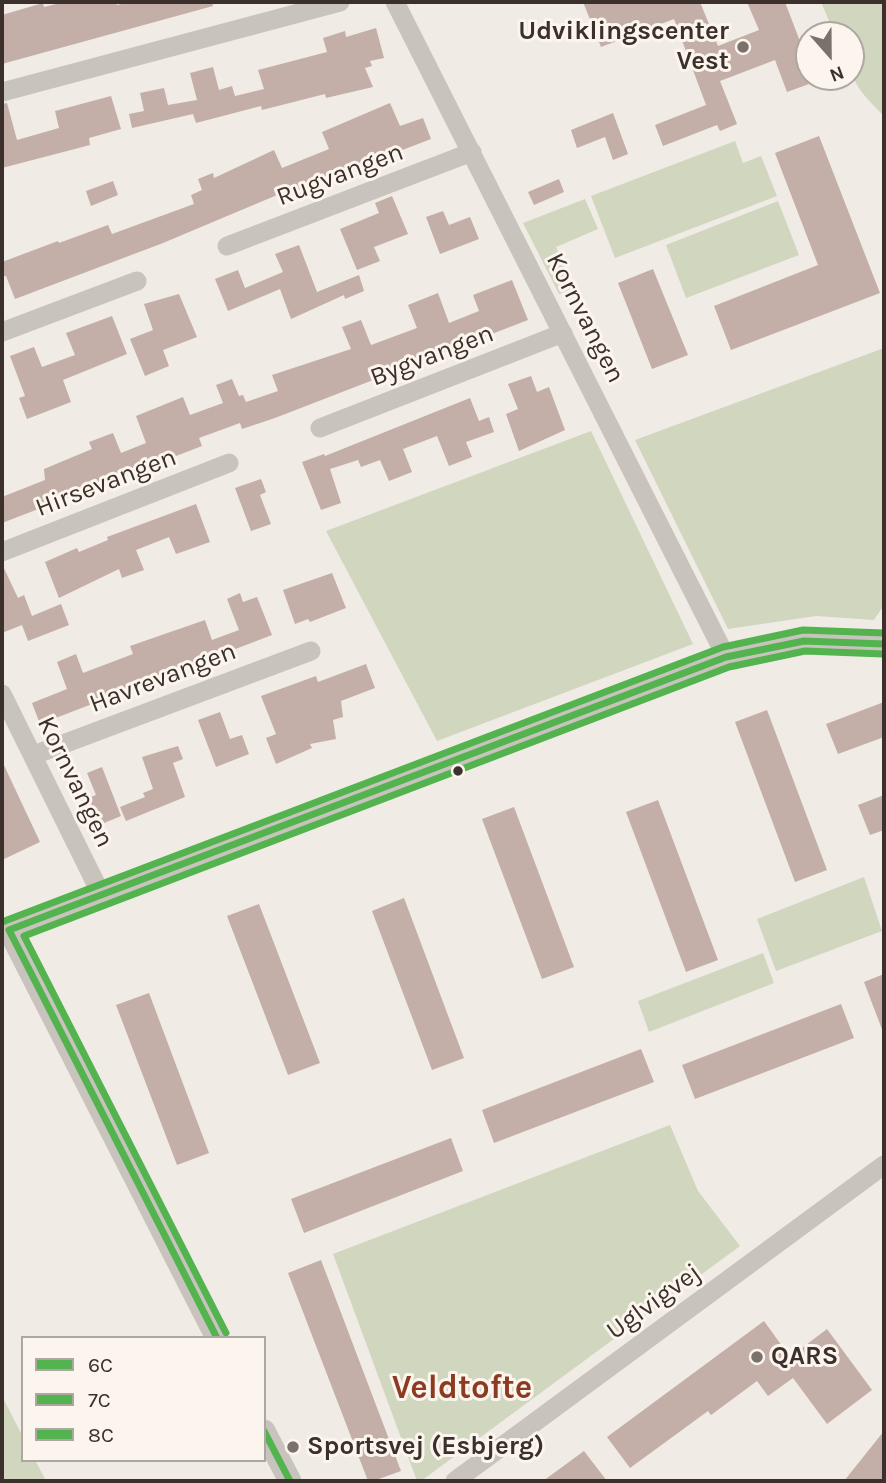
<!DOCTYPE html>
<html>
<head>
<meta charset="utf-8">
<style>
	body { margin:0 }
	#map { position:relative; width:886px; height:1483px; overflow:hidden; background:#f0ebe5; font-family:Karla,sans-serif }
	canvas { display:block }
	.frame { position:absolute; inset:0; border:4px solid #3b302b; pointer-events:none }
	.legend { position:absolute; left:21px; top:1336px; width:245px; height:126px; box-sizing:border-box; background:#fbf5ee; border:2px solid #aea6a0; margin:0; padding:9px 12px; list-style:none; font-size:21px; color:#3b302b }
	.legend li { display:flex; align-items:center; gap:14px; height:35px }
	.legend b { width:35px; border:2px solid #aea6a0 }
	.north { position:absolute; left:795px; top:21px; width:70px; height:70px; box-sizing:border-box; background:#fbf5ee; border:2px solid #aea6a0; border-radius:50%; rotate:159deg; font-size:19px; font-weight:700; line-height:28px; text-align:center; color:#3b302b }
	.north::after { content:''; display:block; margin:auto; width:24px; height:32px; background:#7a716c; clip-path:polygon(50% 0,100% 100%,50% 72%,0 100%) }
</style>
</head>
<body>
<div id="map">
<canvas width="886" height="1483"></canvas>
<div class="frame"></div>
<ul class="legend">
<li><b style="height:9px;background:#53b34f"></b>6C</li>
<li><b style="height:9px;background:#53b34f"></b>7C</li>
<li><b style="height:9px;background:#53b34f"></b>8C</li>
</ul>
<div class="north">N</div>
</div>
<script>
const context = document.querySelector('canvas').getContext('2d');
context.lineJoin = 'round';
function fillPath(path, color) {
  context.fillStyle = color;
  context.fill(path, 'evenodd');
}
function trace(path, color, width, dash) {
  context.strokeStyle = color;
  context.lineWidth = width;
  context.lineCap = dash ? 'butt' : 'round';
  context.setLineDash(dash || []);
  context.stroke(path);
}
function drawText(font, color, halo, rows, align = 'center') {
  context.font = font + ' Karla,sans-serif';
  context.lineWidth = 6;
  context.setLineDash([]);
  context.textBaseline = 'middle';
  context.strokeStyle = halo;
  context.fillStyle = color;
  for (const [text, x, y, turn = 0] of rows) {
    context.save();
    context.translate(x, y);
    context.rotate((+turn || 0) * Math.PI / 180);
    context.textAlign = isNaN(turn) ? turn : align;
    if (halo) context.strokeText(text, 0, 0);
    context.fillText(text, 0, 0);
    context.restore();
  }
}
fillPath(new Path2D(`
	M 821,2 L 884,2 L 884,116 C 851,82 851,83 851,35 L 835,35 Z
	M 735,141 L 743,163 L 761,156 L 777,196 L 615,258 L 591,196 Z
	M 585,199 L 598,229 L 556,247 L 573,288 L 559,294 L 523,223 Z
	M 778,201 L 799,255 L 686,298 L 666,245 Z
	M 884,348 L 884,605 L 874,620 L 816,616 L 728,629 L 635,440 Z
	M 591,431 L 693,644 L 437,741 L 326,531 Z
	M 864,877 L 882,931 L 776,971 L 757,919 Z
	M 763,953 L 774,983 L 649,1032 L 638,1001 Z
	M 670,1125 L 698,1191 L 740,1246 L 421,1481 L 417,1481 L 333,1254 Z
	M 2,1396 L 23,1437 L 23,1460 L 35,1460 L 46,1481 L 2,1481 Z`), '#d1d6bf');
fillPath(new Path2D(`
	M 64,2 L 116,2 L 117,5 L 130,2 L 212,2 L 213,6 L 2,64 L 2,15 L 43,3 L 44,7 Z
	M 583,2 L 700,2 L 718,46 L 759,30 L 747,2 L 785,2 L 809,65 L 809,84 L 787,92 L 775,60 L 720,81 L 737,124 L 720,131 L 717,125 L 663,146 L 655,125 L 706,105 L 674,19 L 601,47 Z
	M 376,28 L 384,58 L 370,61 L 372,66 L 365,68 L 373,87 L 326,98 L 325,94 L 262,110 L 261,106 L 196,123 L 193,114 L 132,128 L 129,114 L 144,111 L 140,93 L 164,88 L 168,105 L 197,100 L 190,73 L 213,67 L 219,90 L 232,86 L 235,96 L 264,89 L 258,70 L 327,52 L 323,38 L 345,31 L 346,37 Z
	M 111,96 L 121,129 L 89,138 L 90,145 L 2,168 L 2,104 L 7,103 L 17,140 L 59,128 L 55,111 Z
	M 390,103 L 400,126 L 423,118 L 431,139 L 291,193 L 289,190 L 163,243 L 15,299 L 6,276 L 2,277 L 2,262 L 58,241 L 59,243 L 108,225 L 112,234 L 194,204 L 191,195 L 202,190 L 198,179 L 213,173 L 214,178 L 274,150 L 282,168 L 329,149 L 322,132 Z
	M 613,113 L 628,154 L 613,160 L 605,137 L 577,148 L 571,130 Z
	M 819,136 L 880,293 L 731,350 L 714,306 L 818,265 L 775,153 Z
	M 559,179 L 564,192 L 534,205 L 528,192 Z
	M 113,181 L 118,195 L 91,206 L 86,191 Z
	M 392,196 L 408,234 L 374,247 L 380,261 L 357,270 L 340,229 L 379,213 L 375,203 Z
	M 443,211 L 449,225 L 470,217 L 479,239 L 440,254 L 426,217 Z
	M 299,245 L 317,292 L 359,275 L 364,291 L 345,299 L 344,295 L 291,319 L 280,289 L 228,311 L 215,279 L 238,270 L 245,288 L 283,272 L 275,254 Z
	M 653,269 L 688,355 L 652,369 L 618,283 Z
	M 512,280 L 528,320 L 275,418 L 242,429 L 240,423 L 199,438 L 202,446 L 2,523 L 2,497 L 45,480 L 44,469 L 92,449 L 89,442 L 113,433 L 121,453 L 146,443 L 136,416 L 183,397 L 190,415 L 223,403 L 216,385 L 232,379 L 239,396 L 243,395 L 246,402 L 278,391 L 272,375 L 351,349 L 342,327 L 361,320 L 371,345 L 417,328 L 408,305 L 438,293 L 449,323 L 479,311 L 473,295 Z
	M 179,294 L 197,337 L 163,350 L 169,366 L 145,376 L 130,339 L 153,330 L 144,304 Z
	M 112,316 L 127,354 L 63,380 L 71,402 L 27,419 L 19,398 L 25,396 L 10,356 L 34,347 L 42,367 L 75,355 L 66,333 Z
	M 531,376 L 537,392 L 549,387 L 565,430 L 519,451 L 506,414 L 518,409 L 508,384 Z
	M 470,398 L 479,421 L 489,417 L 494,432 L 466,442 L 472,457 L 449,466 L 437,436 L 403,449 L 412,472 L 389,481 L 380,460 L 361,467 L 358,460 L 330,469 L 341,503 L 321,510 L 302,462 L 324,454 L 325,456 Z
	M 261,479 L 266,492 L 260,495 L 271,524 L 251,531 L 235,488 Z
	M 196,504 L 210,542 L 176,554 L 169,537 L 136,550 L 144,570 L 122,578 L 119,569 L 59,598 L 45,562 L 77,548 L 79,552 L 108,540 L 107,537 Z
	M 2,564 L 18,598 L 24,595 L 32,616 L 61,604 L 69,625 L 28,641 L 22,625 L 2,633 Z
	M 332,573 L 346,608 L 310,622 L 308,619 L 295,624 L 283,590 Z
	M 240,593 L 243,602 L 257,597 L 272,635 L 40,724 L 32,703 L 67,689 L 57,662 L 76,654 L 83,673 L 133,654 L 130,646 L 205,620 L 212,640 L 239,630 L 227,599 Z
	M 366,664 L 375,688 L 341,701 L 343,717 L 333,720 L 336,739 L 310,744 L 312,748 L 276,764 L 266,738 L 276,734 L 261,696 L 316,676 L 318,682 Z
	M 884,702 L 884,737 L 838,754 L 826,724 Z
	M 767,710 L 827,870 L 795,882 L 735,722 Z
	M 220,712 L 230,739 L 242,735 L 249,754 L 216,767 L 198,720 Z
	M 178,746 L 183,759 L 173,763 L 185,797 L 126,821 L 120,807 L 145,797 L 143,793 L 153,789 L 142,757 Z
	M 2,761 L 40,842 L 2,860 Z
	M 102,767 L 121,816 L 92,828 L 81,801 L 96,795 L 87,773 Z
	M 884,795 L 884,830 L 870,835 L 858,805 Z
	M 658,800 L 718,960 L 686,972 L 626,812 Z
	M 514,807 L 574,967 L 542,979 L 482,819 Z
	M 404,898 L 464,1058 L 432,1070 L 372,911 Z
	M 259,904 L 320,1063 L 288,1075 L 227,916 Z
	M 884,974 L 884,1032 L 883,1032 L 864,982 Z
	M 149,993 L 209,1153 L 177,1165 L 116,1005 Z
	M 841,1004 L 854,1038 L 695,1099 L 682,1065 Z
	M 641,1049 L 654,1082 L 494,1143 L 482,1110 Z
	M 451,1138 L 463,1171 L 304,1233 L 291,1199 Z
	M 321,1260 L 401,1471 L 373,1481 L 368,1481 L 288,1273 Z
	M 764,1321 L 790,1357 L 827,1329 L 872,1390 L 827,1424 L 793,1378 L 768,1396 L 757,1381 L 711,1415 L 708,1411 L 630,1468 L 607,1437 Z
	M 884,1431 L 884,1481 L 844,1481 Z
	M 584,1451 L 607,1481 L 543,1481 Z`), '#c3afa7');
trace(new Path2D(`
	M 395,2 L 726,657
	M 2,92 L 340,2
	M 227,246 L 472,152
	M 2,332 L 137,281
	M 320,428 L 563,333
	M 2,552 L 229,463
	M 2,694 L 101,894
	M 34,755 L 311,651
	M 455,1481 L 884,1165`), '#c9c3be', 19);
trace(new Path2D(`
	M 9,930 L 217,1338
	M 2,933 L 726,657 C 785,639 823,636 884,644
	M 264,1431 L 290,1481`), '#c9c3be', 23);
trace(new Path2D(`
	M 217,1338 L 9,930 L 726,657 L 804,641 L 884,644
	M 264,1431 L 290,1481`), '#53b34f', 7);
trace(new Path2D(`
	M 226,1333 L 24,936 L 729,667 L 805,651 L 883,654`), '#53b34f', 7);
trace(new Path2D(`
	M 2,922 L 723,647 L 803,630 L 884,633`), '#53b34f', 7);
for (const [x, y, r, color] of [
	[743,47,7,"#7a716c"],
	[458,771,6,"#3b302b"],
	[757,1357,7,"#7a716c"],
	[293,1447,7,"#7a716c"]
]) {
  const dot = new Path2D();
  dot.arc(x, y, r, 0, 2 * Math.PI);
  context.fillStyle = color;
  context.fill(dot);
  trace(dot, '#fbf5ee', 2.5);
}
drawText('bold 26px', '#3b302b', '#fbf5ee', [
	["Udviklingscenter",729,32,"right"],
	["Vest",729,62,"right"],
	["QARS",771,1357],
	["Sportsvej (Esbjerg)",307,1447]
], 'left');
drawText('26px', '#3b302b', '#fbf5ee', [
	["Rugvangen",340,175,-21],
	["Kornvangen",585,318,63],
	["Bygvangen",432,356,-21],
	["Hirsevangen",106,483,-21],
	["Havrevangen",163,678,-21],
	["Kornvangen",75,782,64],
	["Uglvigvej",654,1302,-36]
]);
drawText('bold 33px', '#8c3b22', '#fbf5ee', [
	["Veldtofte",462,1389]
]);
</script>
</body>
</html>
